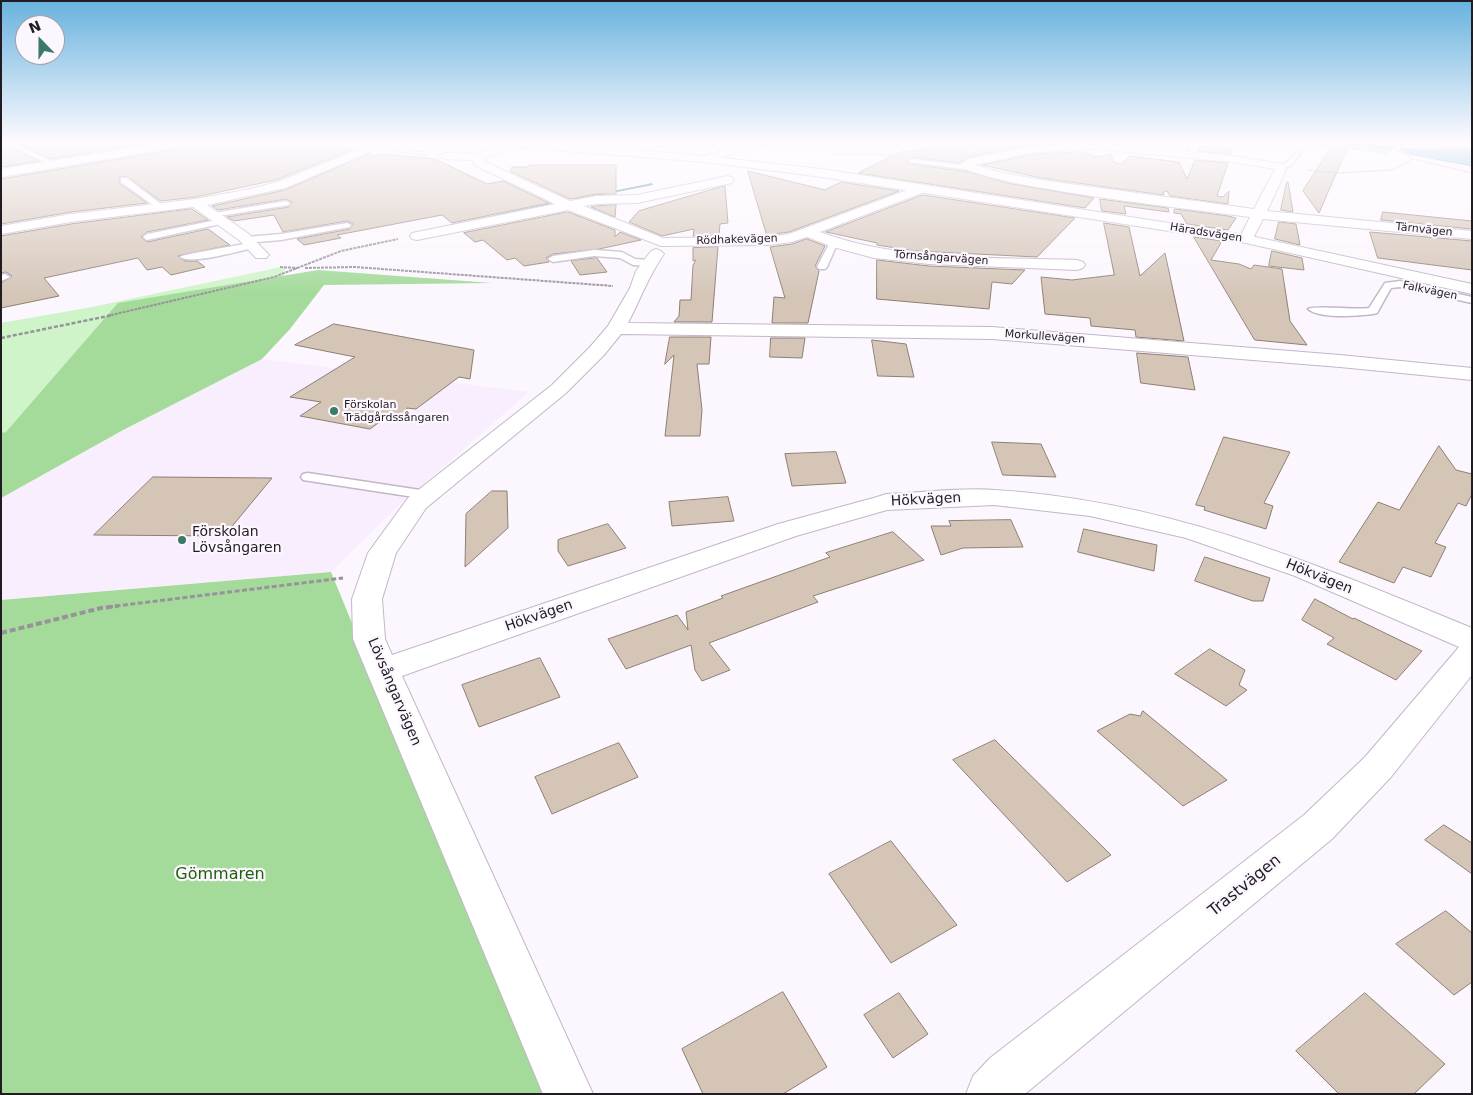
<!DOCTYPE html>
<html>
<head>
<meta charset="utf-8">
<style>
	body { margin:0 }
	#map { position:relative; width:1473px; height:1095px; overflow:hidden; background:#fcf7fe; font-family:"DejaVu Sans",sans-serif }
	canvas { display:block }
	.frame { position:absolute; inset:0; border:2px solid #201c22; pointer-events:none }
	.north { position:absolute; left:15px; top:15px; width:50px; height:50px; box-sizing:border-box; background:#fcf7fe; border:1px solid #a49fa6; border-radius:50%; rotate:338deg; font-size:14px; font-weight:700; line-height:20px; text-align:center; color:#201c22 }
	.north::after { content:''; display:block; margin:auto; width:18px; height:22px; background:#3a7a67; clip-path:polygon(50% 0,100% 100%,50% 72%,0 100%) }
</style>
</head>
<body>
<div id="map">
<canvas width="1473" height="1095"></canvas>
<div class="frame"></div>
<div class="north">N</div>
</div>
<script>
const context = document.querySelector('canvas').getContext('2d');
context.lineJoin = 'round';
function fillPath(path, color) {
  context.fillStyle = color;
  context.fill(path, 'evenodd');
}
function trace(path, color, width, dash) {
  context.strokeStyle = color;
  context.lineWidth = width;
  context.lineCap = dash ? 'butt' : 'round';
  context.setLineDash(dash || []);
  context.stroke(path);
}
function drawText(font, color, halo, rows, align = 'center') {
  context.font = font + ' "DejaVu Sans",sans-serif';
  context.lineWidth = 4.5;
  context.setLineDash([]);
  context.textBaseline = 'middle';
  context.strokeStyle = halo;
  context.fillStyle = color;
  for (const [text, x, y, turn = 0] of rows) {
    context.save();
    context.translate(x, y);
    context.rotate((+turn || 0) * Math.PI / 180);
    context.textAlign = isNaN(turn) ? turn : align;
    if (halo) context.strokeText(text, 0, 0);
    context.fillText(text, 0, 0);
    context.restore();
  }
}
fillPath(new Path2D(`
	M 262,359 L 529,392 L 395,509 L 331,572 L 1,600 L 1,498 L 123,430 Z`), '#f8eefd');
fillPath(new Path2D(`
	M 286,266 L 262,359 L 123,430 L 1,498 L 1,323 L 92,307 Z`), '#d0f4c9');
fillPath(new Path2D(`
	M 1290,142 L 1437,142 L 1447,147 L 1396,146 L 1387,154 Z
	M 318,270 L 492,283 L 324,285 L 290,329 L 262,359 L 123,430 L 1,498 L 1,433 L 6,432 L 118,303 Z
	M 331,572 L 546,1094 L 1,1094 L 1,600 Z`), '#a4da9a');
const water = new Path2D(`
	M 1400,149 L 1472,149 L 1472,166 L 1409,154 Z`);
fillPath(water, '#47aece');
trace(water, '#3b829a', 1);
fillPath(new Path2D(`
	M 1339,142 L 1389,147 L 1391,148 L 1389,149 L 1323,142 Z
	M 652,183 L 653,185 L 576,200 L 574,199 Z
	M 552,203 L 553,205 L 423,232 L 421,231 Z`), '#3b829a');
const building = new Path2D(`
	M 1,142 L 15,142 L 10,146 L 12,148 L 39,161 L 1,167 Z
	M 16,142 L 154,142 L 51,159 Z
	M 197,142 L 310,142 L 317,147 L 329,144 L 352,150 L 276,180 L 196,197 L 161,201 L 128,177 L 121,176 L 119,178 L 120,184 L 147,203 L 71,212 L 1,224 L 1,179 L 190,147 Z
	M 1001,142 L 1055,143 L 1036,144 L 968,157 L 960,163 L 911,157 L 906,161 L 909,164 L 969,172 L 1007,183 L 1094,198 L 1085,208 L 858,173 L 900,152 Z
	M 1335,142 L 1350,142 L 1319,213 L 1303,191 Z
	M 1200,146 L 1233,150 L 1231,154 L 1198,151 Z
	M 1081,152 L 1097,157 L 1111,154 L 1113,162 L 1121,164 L 1129,156 L 1179,162 L 1187,179 L 1195,160 L 1228,163 L 1217,196 L 1223,197 L 1229,191 L 1228,204 L 1170,196 L 1167,191 L 1163,192 L 1164,195 L 1041,178 L 982,165 L 1036,154 Z
	M 369,154 L 376,156 L 384,154 L 435,159 L 487,184 L 503,181 L 549,203 L 452,223 L 442,215 L 337,235 L 341,238 L 304,245 L 297,239 L 350,229 L 353,224 L 347,221 L 283,232 L 274,215 L 234,221 L 227,217 L 289,207 L 292,202 L 286,199 L 218,210 L 212,206 L 285,190 Z
	M 529,165 L 616,165 L 616,194 L 596,194 L 570,199 L 510,171 L 512,167 L 528,167 Z
	M 748,171 L 825,190 L 841,182 L 899,191 L 789,232 L 767,235 Z
	M 1287,182 L 1288,182 L 1293,212 L 1281,210 Z
	M 725,186 L 728,223 L 720,224 L 719,236 L 693,236 L 694,229 L 662,236 L 629,222 L 639,211 Z
	M 923,195 L 1075,218 L 1037,257 L 915,251 L 877,245 L 877,243 L 826,232 Z
	M 1100,199 L 1168,208 L 1169,212 L 1124,206 L 1126,214 L 1102,211 Z
	M 616,205 L 615,217 L 591,207 L 596,206 Z
	M 192,209 L 208,220 L 147,232 L 141,237 L 147,242 L 208,229 L 230,245 L 178,256 L 185,261 L 197,261 L 205,267 L 171,275 L 162,267 L 147,270 L 138,258 L 44,278 L 59,296 L 1,308 L 1,283 L 12,276 L 6,272 L 1,273 L 1,236 L 71,224 Z
	M 1175,209 L 1228,216 L 1236,218 L 1228,230 L 1187,224 L 1181,214 L 1174,213 Z
	M 568,212 L 615,230 L 615,237 L 620,232 L 641,240 L 599,249 L 553,254 L 546,258 L 549,262 L 524,266 L 515,258 L 507,260 L 483,240 L 475,242 L 464,233 Z
	M 1383,212 L 1472,221 L 1472,229 L 1381,220 Z
	M 1279,222 L 1296,224 L 1300,245 L 1275,239 Z
	M 1104,223 L 1129,227 L 1140,276 L 1165,253 L 1184,341 L 1136,337 L 1135,330 L 1091,326 L 1090,318 L 1045,314 L 1041,277 L 1072,280 L 1114,275 Z
	M 1370,232 L 1472,241 L 1472,270 L 1378,258 Z
	M 1194,237 L 1222,241 L 1211,260 L 1239,264 L 1251,269 L 1254,265 L 1282,269 L 1290,321 L 1307,345 L 1255,340 Z
	M 807,239 L 825,246 L 815,266 L 819,271 L 808,323 L 772,323 L 774,297 L 785,298 L 770,247 L 792,244 Z
	M 718,247 L 712,322 L 674,322 L 679,316 L 680,300 L 691,300 L 693,265 L 696,260 L 693,261 L 693,248 Z
	M 1272,251 L 1302,258 L 1304,270 L 1269,266 Z
	M 597,258 L 607,272 L 580,275 L 571,261 Z
	M 877,260 L 929,266 L 1025,270 L 1012,284 L 992,282 L 989,309 L 877,299 Z
	M 334,324 L 474,350 L 470,379 L 459,377 L 416,409 L 407,408 L 405,417 L 389,415 L 370,429 L 300,416 L 321,402 L 290,397 L 355,357 L 295,345 Z
	M 670,337 L 711,337 L 709,364 L 697,364 L 702,410 L 700,436 L 665,436 L 674,355 L 665,364 Z
	M 771,338 L 805,338 L 802,358 L 770,357 Z
	M 872,340 L 906,344 L 914,377 L 878,376 Z
	M 1137,353 L 1188,357 L 1195,390 L 1141,383 Z
	M 1224,437 L 1290,452 L 1264,503 L 1273,506 L 1266,529 L 1204,510 L 1205,507 L 1196,505 Z
	M 992,442 L 1041,444 L 1056,477 L 1003,475 Z
	M 1439,446 L 1456,470 L 1472,474 L 1472,494 L 1466,506 L 1458,503 L 1435,543 L 1446,547 L 1431,577 L 1403,567 L 1394,583 L 1339,562 L 1378,502 L 1399,510 Z
	M 836,452 L 846,483 L 792,486 L 785,454 Z
	M 153,477 L 272,478 L 224,536 L 94,535 Z
	M 492,491 L 507,491 L 508,528 L 465,567 L 466,514 Z
	M 728,497 L 734,521 L 672,526 L 669,502 Z
	M 1011,520 L 1023,547 L 963,548 L 941,555 L 931,526 L 951,526 L 949,521 Z
	M 608,524 L 626,548 L 568,566 L 558,551 L 558,540 Z
	M 1084,529 L 1157,545 L 1154,571 L 1078,552 Z
	M 893,532 L 924,560 L 813,596 L 818,602 L 709,643 L 730,670 L 702,681 L 695,670 L 691,645 L 626,669 L 608,639 L 677,615 L 688,630 L 686,612 L 723,598 L 721,596 L 830,557 L 826,553 Z
	M 1205,557 L 1270,578 L 1263,601 L 1253,601 L 1195,581 Z
	M 1315,599 L 1353,619 L 1354,618 L 1422,651 L 1396,680 L 1327,644 L 1334,638 L 1302,620 Z
	M 1210,649 L 1245,670 L 1239,685 L 1247,690 L 1226,706 L 1175,674 Z
	M 540,658 L 560,697 L 479,727 L 462,685 Z
	M 1143,711 L 1227,780 L 1183,806 L 1097,731 L 1130,714 L 1140,716 Z
	M 995,740 L 1111,855 L 1067,882 L 953,760 Z
	M 619,743 L 638,777 L 552,814 L 535,777 Z
	M 1444,825 L 1472,843 L 1472,874 L 1425,840 Z
	M 891,841 L 957,925 L 891,963 L 829,874 Z
	M 1446,911 L 1472,933 L 1472,982 L 1454,995 L 1396,944 Z
	M 783,992 L 827,1067 L 783,1094 L 703,1094 L 682,1049 Z
	M 899,993 L 928,1034 L 893,1058 L 864,1015 Z
	M 1365,993 L 1445,1064 L 1414,1094 L 1339,1094 L 1296,1051 Z`);
fillPath(building, '#d4c5b7');
trace(building, '#8d7f72', 1);
const service = new Path2D(`
	M 1128,142 L 1134,142 L 1128,150 L 1124,150 Z
	M 1185,142 L 1192,142 L 1186,148 L 1186,154 L 1183,156 L 1180,154 L 1180,147 Z
	M 15,144 L 49,160 L 54,165 L 49,166 L 45,162 L 13,147 L 12,146 Z
	M 1298,151 L 1301,153 L 1290,166 L 1278,168 L 1275,166 L 1286,163 Z
	M 911,159 L 970,166 L 973,168 L 970,170 L 909,162 L 908,161 Z
	M 121,178 L 127,178 L 165,207 L 158,209 L 121,182 Z
	M 286,201 L 290,203 L 289,205 L 213,217 L 209,215 L 213,213 Z
	M 222,219 L 226,221 L 225,223 L 147,240 L 143,237 L 147,234 Z
	M 347,223 L 351,225 L 350,227 L 281,240 L 246,243 L 242,240 L 246,237 L 281,234 Z
	M 834,239 L 838,242 L 827,267 L 825,269 L 819,269 L 817,267 L 830,242 Z
	M 250,243 L 253,244 L 253,248 C 239,251 191,265 180,257 C 184,254 240,245 250,243 Z
	M 594,250 L 622,252 L 635,259 L 650,260 L 655,263 L 650,266 L 633,265 L 620,258 L 594,256 L 553,262 L 548,259 L 553,256 Z
	M 5,274 L 10,277 L 1,281 L 1,275 Z
	M 1400,281 L 1472,297 L 1472,303 L 1400,287 L 1391,288 L 1377,313 L 1373,314 C 1358,316 1319,319 1308,309 C 1313,305 1357,310 1369,308 L 1385,283 Z
	M 308,473 L 427,491 L 432,492 L 434,495 L 432,498 L 427,499 L 303,480 L 301,477 L 303,474 Z`);
const minor = new Path2D(`
	M 168,142 L 195,142 L 190,145 L 1,177 L 1,169 Z
	M 505,142 L 515,144 L 483,159 L 483,161 L 570,201 L 596,196 L 637,195 L 728,176 L 732,177 L 734,180 L 732,183 L 637,203 L 596,204 L 584,206 L 663,238 L 769,237 L 789,234 L 923,184 L 929,188 L 927,191 L 820,232 C 901,262 992,257 1077,260 L 1083,262 L 1085,265 L 1083,268 L 1077,270 L 929,264 L 874,258 L 833,247 L 807,237 L 792,242 L 769,245 L 661,246 L 568,210 L 417,240 L 412,239 L 410,236 L 412,233 L 417,232 L 555,204 L 474,165 L 472,160 L 444,159 L 438,156 L 444,153 L 476,154 Z
	M 751,142 L 774,142 L 705,162 L 699,159 L 701,157 Z
	M 1094,143 L 1233,156 L 1282,164 L 1287,168 L 1267,211 L 1472,231 L 1472,239 L 1263,219 L 1251,242 L 1241,242 L 1239,239 L 1250,217 C 1209,211 978,186 960,165 L 968,159 L 1036,146 ZM 1094,149 L 1233,162 L 1275,169 L 1254,209 L 1041,180 L 999,172 L 974,165 L 1036,152 Z
	M 368,146 L 372,147 L 373,149 L 372,151 L 285,188 L 207,205 L 249,234 L 269,255 L 266,258 L 256,258 L 239,240 L 193,207 L 71,222 L 1,234 L 1,226 L 71,214 L 196,199 L 250,189 L 277,182 Z
	M 656,249 L 661,251 L 664,254 C 649,275 640,300 628,323 L 992,327 L 1340,355 L 1472,368 L 1472,380 L 1340,367 L 992,339 L 621,334 L 604,355 L 566,393 L 426,508 L 396,553 L 382,599 L 385,639 L 392,655 L 778,524 L 877,497 L 886,494 C 920,493 962,487 995,490 C 1166,500 1316,564 1472,628 L 1472,675 L 1391,777 L 1332,839 L 1025,1094 L 966,1094 L 973,1076 L 990,1058 L 1304,815 L 1365,757 L 1459,647 L 1295,576 L 1186,538 L 1090,516 L 994,505 L 887,510 L 796,536 L 402,676 L 593,1094 L 543,1094 L 353,639 L 352,599 L 368,553 L 408,498 L 552,385 L 590,347 L 608,326 L 630,288 L 636,271 L 651,251 Z`);
const tertiary = new Path2D(`
	M 485,142 L 535,142 L 705,156 L 822,169 L 1246,235 L 1472,284 L 1472,294 L 1246,243 L 822,177 L 705,162 L 490,145 Z`);
trace(service, '#c2b7c8', 3);
trace(minor, '#c2b7c8', 2);
trace(tertiary, '#c2b7c8', 2);
trace(new Path2D(`
	M 415,142 L 395,149 L 424,152
	M 421,142 L 431,143
	M 1383,142 L 1413,159
	M 385,150 L 426,155
	M 835,154 L 897,155
	M 1307,170 L 1337,173 L 1392,170 L 1413,159 L 1472,173`), '#98939a', 1, [2.5, 1]);
trace(new Path2D(`
	M 280,267 L 298,268
	M 305,268 L 355,267 L 613,286
	M 107,316 L 274,277 L 341,251 L 398,239`), '#98939a', 2, [3, 1]);
trace(new Path2D(`
	M 1,338 L 113,315`), '#98939a', 2.5, [4, 2]);
trace(new Path2D(`
	M 108,607 L 343,578`), '#98939a', 3, [5, 2.5]);
trace(new Path2D(`
	M 1,633 L 101,608 L 118,606`), '#98939a', 4, [6, 3]);
fillPath(service, '#fff');
fillPath(minor, '#fff');
fillPath(tertiary, '#fff');
const sky = context.createLinearGradient(0, 0, 0, 296);
sky.addColorStop(0, '#67b2de');
sky.addColorStop(0.48, '#fefbff');
sky.addColorStop(1, '#fefbff00');
context.fillStyle = sky;
context.fillRect(0, 0, 1473, 296);
for (const [x, y, r, color] of [
	[334,411,5,"#3a7a67"],
	[182,540,5,"#3a7a67"]
]) {
  const dot = new Path2D();
  dot.arc(x, y, r, 0, 2 * Math.PI);
  context.fillStyle = color;
  context.fill(dot);
  trace(dot, '#fcf7fe', 2);
}
drawText('11px', '#201c22', '#fcf7fe', [
	["Tärnvägen",1424,230,6],
	["Häradsvägen",1206,233,9],
	["Rödhakevägen",737,240,-2],
	["Törnsångarvägen",941,258,4],
	["Falkvägen",1430,291,12],
	["Morkullevägen",1045,337,4]
]);
drawText('11px', '#201c22', '#fcf7fe', [
	["Förskolan",344,405],
	["Trädgårdssångaren",344,418]
], 'left');
drawText('14px', '#201c22', '#fcf7fe', [
	["Hökvägen",926,500,-3],
	["Hökvägen",1319,577,22],
	["Hökvägen",539,616,-19],
	["Lövsångarvägen",394,692,67]
]);
drawText('14px', '#201c22', '#fcf7fe', [
	["Förskolan",192,532],
	["Lövsångaren",192,548]
], 'left');
drawText('16px', '#1d620b', '#fcf7fe', [
	["Gömmaren",220,875]
]);
drawText('16px', '#201c22', '#fcf7fe', [
	["Trastvägen",1245,886,-39]
]);
</script>
</body>
</html>
